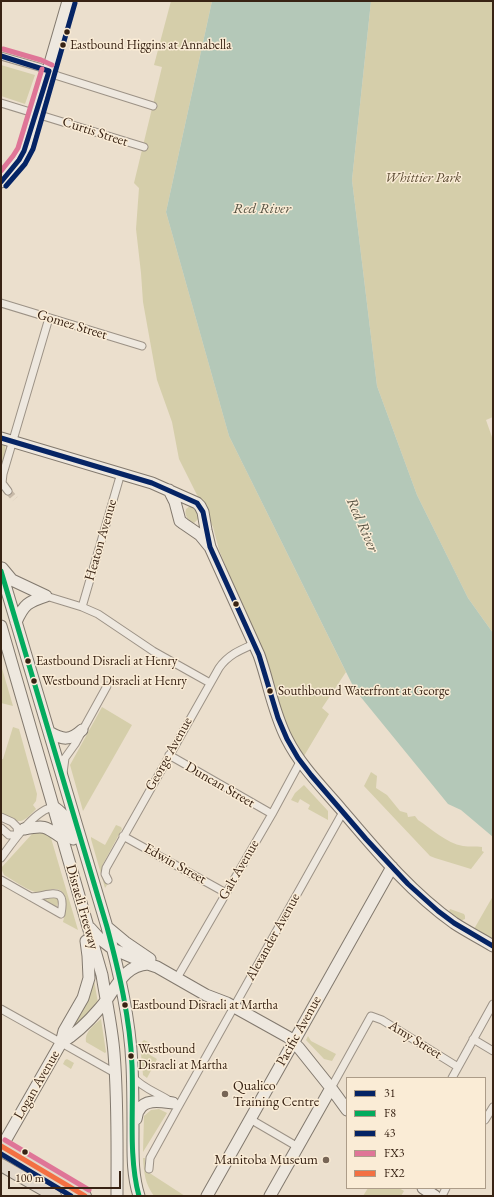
<!DOCTYPE html>
<html>
<head>
<meta charset="utf-8">
<style>
	body { margin:0 }
	#map { position:relative; width:494px; height:1197px; overflow:hidden; background:#ebdfcd; font-family:"EB Garamond",serif }
	canvas { display:block }
	.frame { position:absolute; inset:0; border:2px solid #382314; pointer-events:none }
	.legend { position:absolute; left:346px; top:1077px; width:140px; height:112px; box-sizing:border-box; background:#faecd6; border:1px solid #ac9c88; margin:0; padding:5px 7px; list-style:none; font-size:12px; color:#382314 }
	.legend li { display:flex; align-items:center; gap:8px; height:20px }
	.legend b { width:20px; border:1px solid #ac9c88 }
	.scale { position:absolute; left:8px; top:1171px; width:113px; height:18px; box-sizing:border-box; border:2px solid #382314; border-top:0; padding-left:5px; font-size:12px; line-height:14px; white-space:nowrap; color:#382314; -webkit-text-stroke:3px #faecd6; paint-order:stroke }
</style>
</head>
<body>
<div id="map">
<canvas width="494" height="1197"></canvas>
<div class="frame"></div>
<ul class="legend">
<li><b style="height:5px;background:#052465"></b>31</li>
<li><b style="height:5px;background:#03ab5e"></b>F8</li>
<li><b style="height:5px;background:#052465"></b>43</li>
<li><b style="height:5px;background:#df7597"></b>FX3</li>
<li><b style="height:5px;background:#f37043"></b>FX2</li>
</ul>
<div class="scale">100 m</div>
</div>
<script>
const context = document.querySelector('canvas').getContext('2d');
context.lineJoin = 'round';
function fillPath(path, color) {
  context.fillStyle = color;
  context.fill(path, 'evenodd');
}
function trace(path, color, width, dash) {
  context.strokeStyle = color;
  context.lineWidth = width;
  context.lineCap = dash ? 'butt' : 'round';
  context.setLineDash(dash || []);
  context.stroke(path);
}
function drawText(font, color, halo, rows, align = 'center') {
  context.font = font + ' "EB Garamond",serif';
  context.lineWidth = 3;
  context.setLineDash([]);
  context.textBaseline = 'middle';
  context.strokeStyle = halo;
  context.fillStyle = color;
  for (const [text, x, y, turn = 0] of rows) {
    context.save();
    context.translate(x, y);
    context.rotate((+turn || 0) * Math.PI / 180);
    context.textAlign = isNaN(turn) ? turn : align;
    if (halo) context.strokeText(text, 0, 0);
    context.fillText(text, 0, 0);
    context.restore();
  }
}
fillPath(new Path2D(`
	M 171,1 L 212,1 L 166,212 L 229,436 L 346,672 L 322,708 L 329,714 L 304,756 L 284,724 L 266,663 L 219,550 L 213,527 L 179,459 L 172,422 L 157,380 L 143,302 L 141,273 L 136,229 L 139,188 L 134,183 L 162,67 L 154,65 Z
	M 371,1 L 493,1 L 493,417 L 486,420 L 493,440 L 493,633 L 468,598 L 417,495 L 377,386 L 352,180 Z
	M 1,65 L 35,75 L 25,104 L 1,96 Z
	M 1,443 L 5,446 L 6,452 L 1,471 Z
	M 190,506 L 198,509 L 199,518 L 194,523 C 188,521 184,515 186,509 Z
	M 1,665 L 13,706 L 1,703 Z
	M 102,707 L 132,725 L 83,811 L 70,765 Z
	M 13,727 L 19,729 L 37,794 L 36,801 L 33,805 L 36,809 C 21,825 20,823 1,815 L 1,759 L 3,759 Z
	M 371,772 L 377,776 L 376,788 L 387,795 L 400,811 L 407,813 L 408,817 L 415,816 L 418,820 C 432,829 446,843 463,846 C 469,847 476,846 482,847 L 482,851 L 484,852 L 471,869 L 435,858 L 430,856 L 364,786 Z
	M 304,785 L 328,811 L 328,820 L 308,809 L 310,805 L 300,799 L 298,803 L 291,800 L 295,793 Z
	M 116,825 L 121,827 L 122,829 L 103,864 L 102,874 L 109,882 L 105,888 L 91,839 L 91,837 L 105,845 Z
	M 41,831 L 49,835 L 51,838 L 78,930 L 63,922 C 66,911 71,888 53,889 C 47,890 41,894 35,892 C 25,889 13,880 4,875 L 1,868 L 32,834 L 35,832 Z
	M 53,896 L 58,899 L 58,903 L 57,906 L 54,907 L 42,900 Z
	M 493,896 L 493,940 L 474,929 Z
	M 450,909 L 464,914 L 465,916 L 465,919 L 460,921 L 449,912 Z
	M 94,980 L 98,1003 L 69,1032 L 84,1008 Z
	M 101,1019 L 106,1052 L 105,1053 L 86,1042 C 84,1032 94,1025 101,1019 Z
	M 308,1036 L 311,1041 L 336,1054 L 332,1061 L 324,1059 L 306,1040 Z
	M 144,1040 L 150,1043 L 145,1052 L 157,1059 L 147,1078 L 143,1075 L 140,1044 Z
	M 67,1059 L 74,1063 L 71,1069 L 63,1064 L 65,1060 Z
	M 159,1109 L 167,1113 L 143,1152 L 144,1116 L 151,1110 Z
	M 143,1158 L 145,1158 L 146,1170 L 148,1172 L 185,1196 L 154,1196 C 145,1184 144,1173 143,1158 Z
	M 368,1188 L 399,1188 L 404,1191 L 401,1196 L 363,1196 Z`), '#d5ceaa');
fillPath(new Path2D(`
	M 212,1 L 371,1 L 352,180 L 377,386 L 417,495 L 468,598 L 493,633 L 493,837 L 461,810 L 448,804 L 355,690 L 229,436 L 166,212 Z`), '#b4c8b8');
trace(new Path2D(`
	M 8,491 L 15,499`), '#c7b9a8', 7, [7, 3.5]);
const street = new Path2D(`
	M 1,56 L 39,67 L 58,76 L 153,106
	M 1,103 L 144,147
	M 1,303 L 142,346
	M 8,491 L 2,483 L 3,474 L 49,318
	M 46,596 L 82,607 L 98,614 L 153,651 L 210,683
	M 82,607 L 121,473
	M 169,755 L 272,814
	M 63,773 L 65,758 L 75,744 L 107,686
	M 1,817 L 12,822 L 17,827 L 18,835 L 9,835 L 1,828
	M 123,836 L 226,893
	M 1,858 C 12,843 35,809 54,807
	M 1,880 L 61,914 C 67,884 50,896 31,897
	M 108,880 L 105,874 L 106,868 L 219,668 C 228,655 240,650 254,644
	M 177,978 L 272,814 L 300,762
	M 1,1009 L 115,1073
	M 473,1039 L 493,1051
	M 133,1077 C 142,1088 158,1093 170,1101
	M 452,1078 L 493,1004
	M 331,1088 L 371,1016 L 382,1020 L 458,1067
	M 250,1119 L 298,1147
	M 485,1120 L 493,1107
	M 149,1169 L 150,1158 L 178,1107 L 343,812
	M 442,1196 L 446,1188`);
const secondary = new Path2D(`
	M 1,182 L 19,160 L 26,146 L 68,1
	M 1,438 L 152,483 L 197,503 L 200,506 L 203,512 L 206,530 L 210,547 L 259,655 C 269,683 273,712 287,739 C 300,765 321,786 340,808 C 375,849 410,892 454,923 C 466,931 480,938 493,946
	M 169,490 L 175,502 L 180,521 L 184,524 L 200,535 L 209,546
	M 2,568 L 12,580 L 46,596
	M 1,571 L 107,927 C 119,972 130,1019 132,1065 C 133,1087 133,1108 133,1130 C 133,1152 132,1174 139,1196
	M 16,622 C 24,604 28,602 46,596
	M 1,626 L 102,975 C 106,1001 112,1027 114,1053 C 118,1100 117,1148 117,1196
	M 49,732 C 63,740 70,741 82,730
	M 54,807 C 68,817 68,823 73,839
	M 24,829 C 45,825 45,826 62,838
	M 107,927 L 125,942 L 150,959
	M 90,928 L 100,939 L 113,949 L 148,964 L 157,967 L 206,995 L 227,1003 L 288,1037 L 299,1048 L 331,1088 L 347,1110
	M 61,1043 C 76,1034 89,1021 100,1008 C 116,991 121,966 148,964
	M 136,1119 C 137,1116 137,1112 139,1110 C 145,1098 163,1102 173,1103
	M 1,1148 L 61,1043 L 64,1031 L 83,998 L 89,978 L 88,956 L 86,941
	M 423,1188 L 435,1196
	M 207,1196 L 392,867
	M 270,1196 L 331,1088`);
const primary = new Path2D(`
	M 1,1146 L 85,1196
	M 1,1165 L 55,1196`);
trace(street, '#9c9286', 9);
trace(secondary, '#82796e', 13);
trace(primary, '#82796e', 14);
trace(street, '#eee8df', 7);
trace(secondary, '#eee8df', 11);
trace(primary, '#e1d7ca', 12);
trace(new Path2D(`
	M 1,56 L 49,71
	M 1,182 L 19,160 L 24,151 L 49,71
	M 1,438 L 152,483 L 197,503 L 203,512 L 210,547 L 259,655 L 278,718 L 287,739 L 298,758 L 311,775 L 366,839 L 408,884 L 438,911 L 454,923 L 493,946`), '#052465', 5);
trace(new Path2D(`
	M 1,571 L 107,927 C 119,972 130,1018 132,1065 C 134,1107 128,1156 139,1196`), '#03ab5e', 5);
trace(new Path2D(`
	M 6,186 L 25,164 L 33,149 L 75,3
	M 1,1154 L 71,1196`), '#052465', 5);
trace(new Path2D(`
	M 3,49 L 41,60 L 52,65
	M 1,171 L 13,156 L 18,148 L 42,69
	M 5,1140 L 89,1190`), '#df7597', 5);
trace(new Path2D(`
	M 1,1146 L 85,1196`), '#f37043', 5);
for (const [x, y, r, color] of [
	[67,32,3.5,"#382314"],
	[63,45,3.5,"#382314"],
	[236,604,3.5,"#382314"],
	[28,661,3.5,"#382314"],
	[34,681,3.5,"#382314"],
	[270,691,3.5,"#382314"],
	[125,1005,3.5,"#382314"],
	[131,1056,3.5,"#382314"],
	[225,1094,4,"#776555"],
	[25,1152,3.5,"#382314"],
	[326,1160,4,"#776555"]
]) {
  const dot = new Path2D();
  dot.arc(x, y, r, 0, 2 * Math.PI);
  context.fillStyle = color;
  context.fill(dot);
  trace(dot, '#faecd6', 1.5);
}
drawText('13px', '#382314', '#faecd6', [
	["Eastbound Higgins at Annabella",70,45],
	["Eastbound Disraeli at Henry",36,661],
	["Westbound Disraeli at Henry",42,681],
	["Southbound Waterfront at George",278,691],
	["Eastbound Disraeli at Martha",132,1005],
	["Westbound",138,1049],
	["Disraeli at Martha",138,1065]
], 'left');
drawText('14px', '#382314', '#faecd6', [
	["Curtis Street",95,132,18],
	["Gomez Street",72,325,17],
	["Heaton Avenue",101,540,-74],
	["George Avenue",169,754,-61],
	["Duncan Street",220,785,30],
	["Edwin Street",175,864,29],
	["Galt Avenue",239,870,-60],
	["Disraeli Freeway",82,907,74],
	["Alexander Avenue",273,937,-61],
	["Pacific Avenue",299,1031,-61],
	["Amy Street",415,1040,32],
	["Logan Avenue",37,1085,-60]
]);
drawText('italic 14px', '#5b4a32', '#faecd6', [
	["Whittier Park",423,178]
]);
drawText('14px', '#382314', '#faecd6', [
	["Qualico",233,1086],
	["Training Centre",233,1102],
	["Manitoba Museum",318,1160,"right"]
], 'left');
drawText('italic 15px', '#565242', '#faecd6', [
	["Red River",262,209],
	["Red River",362,525,66]
]);
</script>
</body>
</html>
